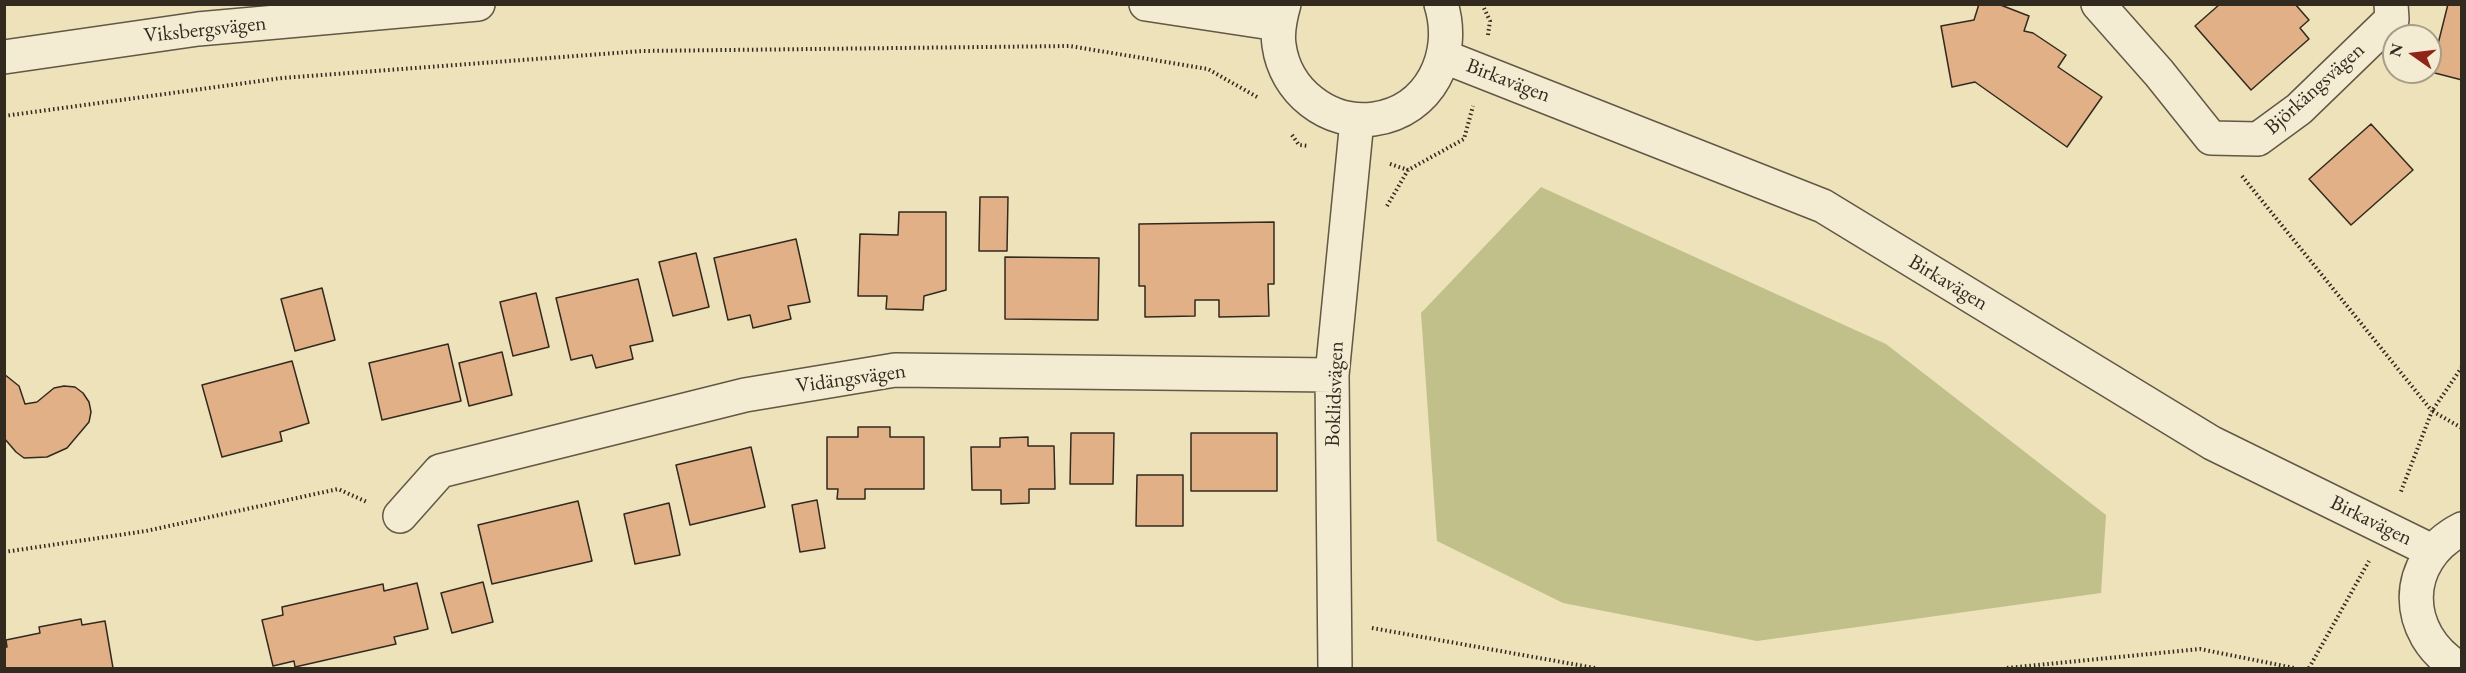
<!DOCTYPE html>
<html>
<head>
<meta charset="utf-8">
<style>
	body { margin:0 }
	#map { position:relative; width:2466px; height:673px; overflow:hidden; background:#eee2ba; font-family:"EB Garamond",serif }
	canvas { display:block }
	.frame { position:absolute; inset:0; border:6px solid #322a1f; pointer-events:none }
	.north { position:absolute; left:2382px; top:24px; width:60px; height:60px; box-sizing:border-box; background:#f4ecd2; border:2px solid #a69e8a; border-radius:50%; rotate:284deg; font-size:16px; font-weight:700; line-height:24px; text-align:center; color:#322a1f }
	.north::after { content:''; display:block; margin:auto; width:21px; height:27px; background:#8f2418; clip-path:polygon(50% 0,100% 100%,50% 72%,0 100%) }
</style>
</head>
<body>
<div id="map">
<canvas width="2466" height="673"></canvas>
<div class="frame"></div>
<div class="north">N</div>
</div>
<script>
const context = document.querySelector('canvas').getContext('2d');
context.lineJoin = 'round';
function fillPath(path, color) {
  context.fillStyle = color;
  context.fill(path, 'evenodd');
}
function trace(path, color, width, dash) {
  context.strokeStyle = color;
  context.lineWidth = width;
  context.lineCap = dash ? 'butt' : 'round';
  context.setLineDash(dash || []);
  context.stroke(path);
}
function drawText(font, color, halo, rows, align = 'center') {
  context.font = font + ' "EB Garamond",serif';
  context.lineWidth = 4.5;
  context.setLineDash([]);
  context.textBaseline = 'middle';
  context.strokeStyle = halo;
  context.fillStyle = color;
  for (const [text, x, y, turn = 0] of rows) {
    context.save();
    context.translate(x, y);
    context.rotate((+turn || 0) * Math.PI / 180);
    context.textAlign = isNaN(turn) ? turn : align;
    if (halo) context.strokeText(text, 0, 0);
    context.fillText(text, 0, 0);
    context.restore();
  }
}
fillPath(new Path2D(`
	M 1541,187 L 1886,344 L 2106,515 L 2101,593 L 1757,641 L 1563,603 L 1437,541 L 1421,313 Z`), '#c1c08a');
const building = new Path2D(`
	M 1979,4 L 1998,4 L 2029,16 L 2024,31 L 2033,33 L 2066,55 L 2058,67 L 2102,97 L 2067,147 L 1975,82 L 1952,87 L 1941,26 L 1974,20 Z
	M 2220,4 L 2295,4 L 2309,20 L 2300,28 L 2309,39 L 2251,90 L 2195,26 Z
	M 2448,4 L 2462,4 L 2462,80 L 2431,72 Z
	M 2371,124 L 2413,170 L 2351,225 L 2309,179 Z
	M 980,197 L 1008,197 L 1007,251 L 979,251 Z
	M 899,212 L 946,212 L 946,290 L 924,296 L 923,310 L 886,309 L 887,296 L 858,296 L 860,234 L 898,235 Z
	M 1274,222 L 1274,284 L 1268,284 L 1269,316 L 1219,317 L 1219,300 L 1195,300 L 1195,316 L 1145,317 L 1145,286 L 1139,286 L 1139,224 Z
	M 796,239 L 810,302 L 788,306 L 791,319 L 753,328 L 750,315 L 728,320 L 714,258 Z
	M 696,253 L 709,307 L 673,316 L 659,262 Z
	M 1005,257 L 1099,258 L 1098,320 L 1005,319 Z
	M 638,279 L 653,341 L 630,346 L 633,359 L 596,368 L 592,355 L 571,360 L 556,298 Z
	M 322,288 L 335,340 L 295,351 L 281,299 Z
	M 536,293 L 549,347 L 513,356 L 500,302 Z
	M 448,344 L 461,401 L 382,420 L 369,363 Z
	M 502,352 L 512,395 L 469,406 L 459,363 Z
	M 292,361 L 309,423 L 280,432 L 282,441 L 222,457 L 202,385 Z
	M 4,374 L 19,386 L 25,404 L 37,402 L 54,388 L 64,386 L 75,387 L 83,393 L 89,402 L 91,412 L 89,422 L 67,448 L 47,457 L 24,458 L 16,452 L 4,438 Z
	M 858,427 L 890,427 L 890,437 L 924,437 L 924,489 L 865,489 L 865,499 L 837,499 L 838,489 L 827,489 L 827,437 L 858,437 Z
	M 1071,433 L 1114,433 L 1113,484 L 1070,484 Z
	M 1191,433 L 1277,433 L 1277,491 L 1191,491 Z
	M 1028,437 L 1028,446 L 1054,446 L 1055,489 L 1029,489 L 1029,503 L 1001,504 L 1001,490 L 972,490 L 971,447 L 1000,447 L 1000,438 Z
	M 751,447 L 765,507 L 690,525 L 676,465 Z
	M 1137,475 L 1183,475 L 1183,526 L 1136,526 Z
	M 817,500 L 825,548 L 800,552 L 792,505 Z
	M 578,501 L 592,561 L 492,584 L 478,525 Z
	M 669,503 L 680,555 L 635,564 L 624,514 Z
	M 483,582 L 493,622 L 452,633 L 441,593 Z
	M 417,583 L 428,629 L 394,637 L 396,644 L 295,667 L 294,661 L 273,666 L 262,620 L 283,615 L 282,607 L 383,584 L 384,591 Z
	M 81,619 L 82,625 L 105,621 L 113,668 L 4,668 L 4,647 L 7,647 L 6,640 L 40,633 L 39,627 Z`);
fillPath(building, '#e2b087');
trace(building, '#322a1f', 1.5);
const minor = new Path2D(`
	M 2098,4 L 2159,73 L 2211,138 L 2258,139 L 2299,109 L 2392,19 L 2391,4
	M 400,516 L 440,471 L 745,395 L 895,370 L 1332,375
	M 1335,668 L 1332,375 L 1357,120`);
const tertiary = new Path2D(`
	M 1146,4 L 1278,24
	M 1284,4 C 1280,18 1277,31 1279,45 C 1285,91 1328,125 1374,119 C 1430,111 1457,55 1441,4
	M 4,57 L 198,29 L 478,4
	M 1445,57 L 1823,206 L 2212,443 L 2432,551
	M 2459,668 C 2402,634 2401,560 2462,529`);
trace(minor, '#615846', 36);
trace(tertiary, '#615846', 36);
trace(new Path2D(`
	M 1482,4 L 1490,21 L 1488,35
	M 4,116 L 282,78 L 642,51 L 1070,46 L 1208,69 L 1257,97
	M 1292,135 L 1299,145 L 1309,146
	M 1390,164 L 1408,170
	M 2242,176 L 2432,411 L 2400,494
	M 1387,206 L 1408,170 L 1464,139 L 1473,106
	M 2462,367 L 2432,411 L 2462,428
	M 4,552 L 146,531 L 338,489 L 367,502
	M 1372,628 L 1595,668
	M 2007,668 L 2200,649 L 2294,668
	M 2309,668 L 2369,561`), '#322a1f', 4, [1.5, 3]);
trace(minor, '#f4ecd2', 33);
trace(tertiary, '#f4ecd2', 33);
drawText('21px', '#322a1f', '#f4ecd2', [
	["Viksbergsvägen",205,30,-6],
	["Birkavägen",1508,81,21],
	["Björkängsvägen",2315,89,-42],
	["Birkavägen",1948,283,31],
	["Vidängsvägen",851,379,-8],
	["Boklidsvägen",1335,394,-88],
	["Birkavägen",2371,521,26]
]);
</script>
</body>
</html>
